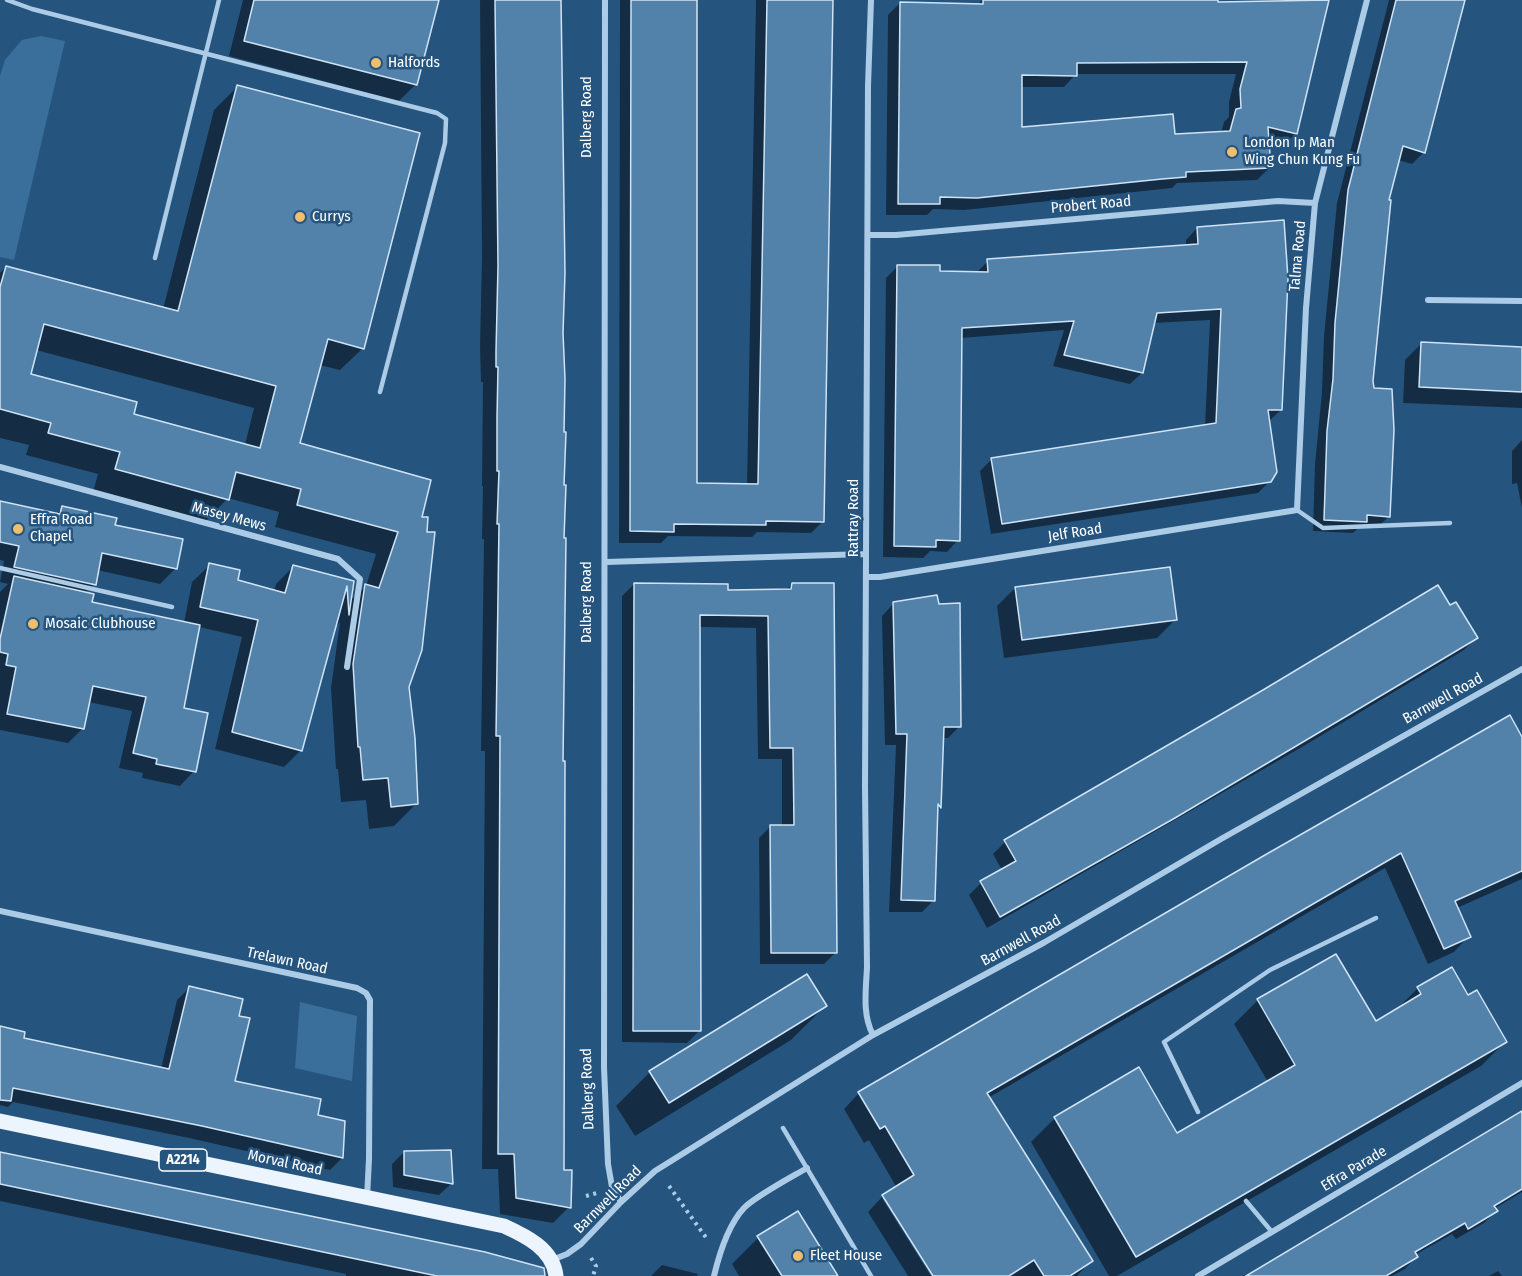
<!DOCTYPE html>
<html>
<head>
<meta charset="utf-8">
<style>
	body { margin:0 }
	canvas { display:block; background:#25557f }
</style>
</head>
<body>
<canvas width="1522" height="1276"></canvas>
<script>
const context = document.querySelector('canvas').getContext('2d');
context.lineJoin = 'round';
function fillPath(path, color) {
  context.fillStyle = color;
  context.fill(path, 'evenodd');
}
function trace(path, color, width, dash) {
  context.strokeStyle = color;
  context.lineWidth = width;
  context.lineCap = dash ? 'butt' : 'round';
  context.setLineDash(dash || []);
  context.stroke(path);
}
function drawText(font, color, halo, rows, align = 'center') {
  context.font = font + ' "Fira Sans Condensed",sans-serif';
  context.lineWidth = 5;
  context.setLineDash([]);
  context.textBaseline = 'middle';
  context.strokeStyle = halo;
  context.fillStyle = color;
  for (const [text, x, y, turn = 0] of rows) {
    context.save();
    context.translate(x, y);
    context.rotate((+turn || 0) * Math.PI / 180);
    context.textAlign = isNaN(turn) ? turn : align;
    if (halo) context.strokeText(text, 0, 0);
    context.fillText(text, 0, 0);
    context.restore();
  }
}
fillPath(new Path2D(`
	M 41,36 L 65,41 L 14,260 L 0,257 L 0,76 L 5,60 L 22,40 Z
	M 300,1002 L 357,1016 L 352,1081 L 295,1068 Z`), '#3a6f9c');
fillPath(new Path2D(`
	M 243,0 L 437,0 L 415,85 L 399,101 L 229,56 Z
	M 480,0 L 560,0 L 562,1171 L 569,1207 L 553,1223 L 500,1214 L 498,1169 L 482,1169 L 485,751 L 481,751 L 484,539 L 482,539 L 483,486 L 482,486 L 483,382 L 481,382 L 480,346 L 482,257 Z
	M 620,0 L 696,0 L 696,485 L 747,485 L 756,0 L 831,0 L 823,521 L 811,533 L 757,532 L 752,537 L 668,536 L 661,543 L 619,543 Z
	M 982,0 L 1217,0 L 1217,3 L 1277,3 L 1277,0 L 1328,0 L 1296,133 L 1284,145 L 1268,141 L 1269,168 L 1257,180 L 1177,183 L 1172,188 L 964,210 L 933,209 L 927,215 L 886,215 L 888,15 L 900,3 L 977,5 ZM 1076,74 L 1236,74 L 1229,102 L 1229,117 L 1224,122 L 1221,133 L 1174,136 L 1021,129 L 1021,87 L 1064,87 Z
	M 1389,0 L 1463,0 L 1424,152 L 1412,164 L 1398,160 L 1387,201 L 1371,381 L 1389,516 L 1377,528 L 1359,527 L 1353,533 L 1313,531 L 1315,464 L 1322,392 L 1324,336 L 1337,203 Z
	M 237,87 L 363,348 L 340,370 L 319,365 L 298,444 L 420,519 L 408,687 L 417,803 L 394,826 L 369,829 L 366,800 L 341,802 L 338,769 L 336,769 L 331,688 L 340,622 L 335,628 L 301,750 L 284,767 L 215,749 L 242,637 L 199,627 L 182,709 L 194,771 L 180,786 L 142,778 L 143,773 L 119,768 L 132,711 L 88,702 L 82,729 L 68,743 L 0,730 L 0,592 L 8,584 L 0,582 L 4,561 L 0,560 L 0,503 L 56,514 L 63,508 L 113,526 L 176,568 L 160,584 L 97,570 L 94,584 L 85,593 L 90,603 L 184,623 L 192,582 L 210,565 L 236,581 L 274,592 L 276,584 L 294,566 L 353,582 L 350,601 L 366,586 L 376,554 L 275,527 L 279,512 L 228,498 L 205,522 L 93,492 L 98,474 L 26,455 L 29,445 L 0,438 L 0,273 L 6,267 L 163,309 L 214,110 ZM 36,350 L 254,408 L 245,445 L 132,415 L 30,375 Z
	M 1197,228 L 1281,410 L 1268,422 L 1270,481 L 1258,493 L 991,534 L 980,471 L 992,459 L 1205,426 L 1210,320 L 1153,323 L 1142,373 L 1130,384 L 1053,366 L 1064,330 L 961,338 L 958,540 L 947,552 L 930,551 L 923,558 L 883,557 L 886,278 L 898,266 L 938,273 L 976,273 L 988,261 L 1186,247 L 1186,240 Z
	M 1422,343 L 1522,349 L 1522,408 L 1403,403 L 1405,360 Z
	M 1522,440 L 1522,508 L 1517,483 L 1512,484 L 1512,451 Z
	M 634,584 L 726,591 L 786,591 L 792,584 L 836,952 L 824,964 L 760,964 L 759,838 L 771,826 L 782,826 L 782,759 L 758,759 L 756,628 L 699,627 L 699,1031 L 687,1043 L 622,1042 L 622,596 Z
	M 1015,588 L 1175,620 L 1157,638 L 1004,658 L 997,606 Z
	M 894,603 L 960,726 L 948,738 L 942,738 L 939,808 L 936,810 L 934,900 L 922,912 L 889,912 L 896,745 L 885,745 L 882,616 Z
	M 1450,607 L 1476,638 L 1464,650 L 1302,747 L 987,928 L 969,895 L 981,883 L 1002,870 L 993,854 L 1005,842 Z
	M 1522,740 L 1522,879 L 1457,908 L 1469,936 L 1454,952 L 1428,964 L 1385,868 L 988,1098 L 1091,1261 L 1077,1276 L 935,1276 L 886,1198 L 882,1198 L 931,1276 L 908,1276 L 868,1212 L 883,1196 L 897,1188 L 869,1140 L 864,1143 L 844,1109 L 859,1093 Z
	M 806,976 L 825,1006 L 791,1040 L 635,1136 L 616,1106 L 650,1072 Z
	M 189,988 L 237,1017 L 233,1082 L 316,1116 L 344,1122 L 342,1158 L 330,1170 L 189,1138 L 13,1102 L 8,1107 L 0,1105 L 0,1028 L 22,1039 L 161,1069 L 177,1000 Z
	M 1418,988 L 1468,997 L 1505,1042 L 1481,1066 L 1117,1276 L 1109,1276 L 1031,1142 L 1055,1118 L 1177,1135 L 1268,1082 L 1234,1024 L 1258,1000 L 1375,1023 L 1395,1011 Z
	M 1522,1114 L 1522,1192 L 1494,1209 L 1496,1211 L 1484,1223 L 1456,1239 L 1452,1234 L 1415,1255 L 1416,1257 L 1405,1269 L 1392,1276 L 1252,1276 Z
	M 404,1152 L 451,1184 L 439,1195 L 393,1187 L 392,1164 Z
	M 0,1153 L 516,1276 L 346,1276 L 346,1274 L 0,1201 Z
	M 758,1238 L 836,1276 L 739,1276 L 732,1264 Z
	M 662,1265 L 698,1274 L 697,1276 L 651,1276 Z
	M 1498,1271 L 1502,1276 L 1489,1276 Z`), '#0007');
const building = new Path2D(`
	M 254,0 L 439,0 L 417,85 L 244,41 Z
	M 495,0 L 561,0 L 565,273 L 563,333 L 565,379 L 564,432 L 566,432 L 564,485 L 566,485 L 564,538 L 566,538 L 563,761 L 565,761 L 564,1170 L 572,1170 L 571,1208 L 516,1198 L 514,1154 L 498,1154 L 500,736 L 496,736 L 499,524 L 497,524 L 499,471 L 497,471 L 497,418 L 498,367 L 496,367 L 496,351 L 498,266 Z
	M 631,0 L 697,0 L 697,483 L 758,484 L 767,0 L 833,0 L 824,522 L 766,521 L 766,525 L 674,524 L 674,532 L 630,531 Z
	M 983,0 L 1218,0 L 1218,2 L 1329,0 L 1297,134 L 1268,127 L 1271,168 L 1186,172 L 1186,177 L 1162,179 L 977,198 L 940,197 L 940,204 L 898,204 L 900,2 L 983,4 ZM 1247,62 L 1240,89 L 1241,108 L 1236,109 L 1230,131 L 1175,134 L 1173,114 L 1022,127 L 1022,75 L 1077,76 L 1077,63 Z
	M 1396,0 L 1465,0 L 1425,153 L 1403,146 L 1389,200 L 1391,200 L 1373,381 L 1374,388 L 1392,389 L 1394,430 L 1390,517 L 1367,515 L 1367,522 L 1324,520 L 1327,431 L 1333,379 L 1335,323 L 1348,190 Z
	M 237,85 L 420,133 L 364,349 L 328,339 L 300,443 L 431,480 L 422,517 L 428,517 L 427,532 L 435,532 L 422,650 L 409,687 L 415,738 L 418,804 L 391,807 L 388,778 L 363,780 L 360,747 L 358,747 L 353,664 L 365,584 L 379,588 L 398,532 L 297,505 L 301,489 L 236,472 L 229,500 L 115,469 L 120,452 L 48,433 L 51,423 L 0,409 L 0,287 L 6,266 L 178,311 ZM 44,324 L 276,386 L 260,448 L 134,414 L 137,402 L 31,374 Z
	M 1284,220 L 1288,279 L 1282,410 L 1268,410 L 1277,472 L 1271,482 L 1002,524 L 991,458 L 1216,423 L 1221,309 L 1157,313 L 1143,373 L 1064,355 L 1074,321 L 962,328 L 960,541 L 936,540 L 936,547 L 894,546 L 897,265 L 940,265 L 940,271 L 988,272 L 987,259 L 1198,244 L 1197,227 Z
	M 1421,342 L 1522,347 L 1522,392 L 1419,387 Z
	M 0,501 L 60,514 L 62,506 L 117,518 L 115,525 L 183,539 L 177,569 L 102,553 L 96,585 L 14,567 L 19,546 L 0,542 Z
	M 209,563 L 240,570 L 238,580 L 285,593 L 293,565 L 354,581 L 349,615 L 347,586 L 302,751 L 232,732 L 258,620 L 200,607 Z
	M 1170,567 L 1177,620 L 1022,640 L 1015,587 Z
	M 14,576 L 94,594 L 92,602 L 200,625 L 184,708 L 208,713 L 196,772 L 156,764 L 157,759 L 133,753 L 146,697 L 93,686 L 84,729 L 7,714 L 16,667 L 6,665 L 8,654 L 0,652 L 0,639 Z
	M 634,583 L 728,584 L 728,590 L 791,589 L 792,583 L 834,583 L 837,953 L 771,953 L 770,825 L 794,825 L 793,748 L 770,748 L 768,616 L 700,615 L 701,1031 L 633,1031 Z
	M 1438,585 L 1450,605 L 1456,602 L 1478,638 L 1175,818 L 1000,917 L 980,881 L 1016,861 L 1004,840 L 1263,690 Z
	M 937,595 L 939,604 L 960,603 L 961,727 L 944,727 L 941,808 L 938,804 L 935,901 L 901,900 L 907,734 L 896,734 L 893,602 Z
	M 1510,715 L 1522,737 L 1522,871 L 1455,901 L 1471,937 L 1444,949 L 1401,853 L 987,1093 L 1093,1261 L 1070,1276 L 1044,1276 L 1034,1260 L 1009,1276 L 933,1276 L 882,1195 L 914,1175 L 885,1126 L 880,1129 L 858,1092 L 1265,855 Z
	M 1336,954 L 1376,1021 L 1421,994 L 1417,987 L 1452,967 L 1468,995 L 1477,990 L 1507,1042 L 1136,1257 L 1054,1117 L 1139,1067 L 1177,1133 L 1295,1065 L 1257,999 Z
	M 807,974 L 827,1006 L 669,1103 L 649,1071 Z
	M 189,986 L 243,999 L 239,1016 L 250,1018 L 235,1081 L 321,1099 L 318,1115 L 345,1121 L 343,1158 L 202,1126 L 13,1088 L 11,1101 L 0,1100 L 0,1026 L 25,1032 L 24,1038 L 169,1069 Z
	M 1522,1111 L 1522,1189 L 1494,1206 L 1498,1211 L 1468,1229 L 1465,1223 L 1415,1252 L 1418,1257 L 1386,1276 L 1246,1276 Z
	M 451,1150 L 453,1184 L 404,1175 L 404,1151 Z
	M 0,1152 L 485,1252 L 544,1268 L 545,1276 L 437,1276 L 0,1184 Z
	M 798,1211 L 838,1276 L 782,1276 L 757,1236 Z`);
fillPath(building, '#5281aa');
trace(building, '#cfe3f5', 1.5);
trace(new Path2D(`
	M 669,1186 L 707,1239
	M 586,1196 L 597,1193
	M 591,1258 L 596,1266 L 593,1276`), '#abcbe6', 4, [3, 4.5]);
trace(new Path2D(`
	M 7,0 L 32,9 L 437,113 L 446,119 L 445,143 L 380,392
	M 155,258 L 219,0
	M 1297,510 L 1323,528 L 1450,523
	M 0,568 L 172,607
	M 1198,1112 L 1164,1042 L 1270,970 L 1376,918
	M 783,1128 L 871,1276
	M 1246,1201 L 1272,1232`), '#abcbe6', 4.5);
trace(new Path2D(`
	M 605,0 L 604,1067 L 608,1164 L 612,1187 L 621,1202
	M 871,0 L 868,86 L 866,554 L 865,786 L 867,967 C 866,990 862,1014 873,1035
	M 868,235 L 896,235 L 1278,201 L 1315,203
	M 1428,300 L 1522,301
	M 0,467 L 338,559 L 360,579 L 347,667
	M 606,562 L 866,554
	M 866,577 L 880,577 L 1297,510 L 1306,308 L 1315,203 L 1367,0
	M 0,911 L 357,988 L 366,993 L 370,1000 L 369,1159 L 367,1198
	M 552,1260 L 567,1254 L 581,1244 L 621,1202 L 655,1171 L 873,1035 L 1045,942 L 1221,839 L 1522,669
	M 714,1276 C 719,1255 729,1224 744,1208 C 756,1196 790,1178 807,1168
	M 1198,1276 L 1522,1083`), '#abcbe6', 6);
trace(new Path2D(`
	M 0,1121 L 504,1226 C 526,1236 553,1249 556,1276`), '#ecf4fd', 15);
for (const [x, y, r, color] of [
	[376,63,6,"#efbf70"],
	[1232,152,6,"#efbf70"],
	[300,217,6,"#efbf70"],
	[18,529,6,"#efbf70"],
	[33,624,6,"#efbf70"],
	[798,1256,6,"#efbf70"]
]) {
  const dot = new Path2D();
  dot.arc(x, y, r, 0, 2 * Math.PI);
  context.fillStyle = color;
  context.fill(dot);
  trace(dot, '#25557f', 2);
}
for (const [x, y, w] of [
	[183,1160,48]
]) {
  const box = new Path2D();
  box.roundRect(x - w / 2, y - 11, w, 22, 4.5);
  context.fillStyle = '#25557f';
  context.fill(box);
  trace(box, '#fff', 1.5);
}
drawText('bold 14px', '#fff', null, [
	["A2214",183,1160]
]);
drawText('15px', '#fff', '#25557f', [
	["Halfords",388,63],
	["London Ip Man",1244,143],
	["Wing Chun Kung Fu",1244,160],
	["Currys",312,217],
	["Effra Road",30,520],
	["Chapel",30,537],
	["Mosaic Clubhouse",45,624],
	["Fleet House",810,1256]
], 'left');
drawText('15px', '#fff', '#25557f', [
	["Dalberg Road",587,117,-90],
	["Probert Road",1091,205,-5],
	["Talma Road",1298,256,-85],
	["Masey Mews",229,517,15],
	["Rattray Road",854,518,-90],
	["Jelf Road",1075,533,-9],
	["Dalberg Road",587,602,-90],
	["Barnwell Road",1443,699,-29],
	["Barnwell Road",1021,941,-29],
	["Trelawn Road",287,961,12],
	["Dalberg Road",588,1089,-92],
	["Morval Road",285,1163,12],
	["Effra Parade",1354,1169,-31],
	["Barnwell Road",608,1200,-45]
]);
</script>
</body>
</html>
